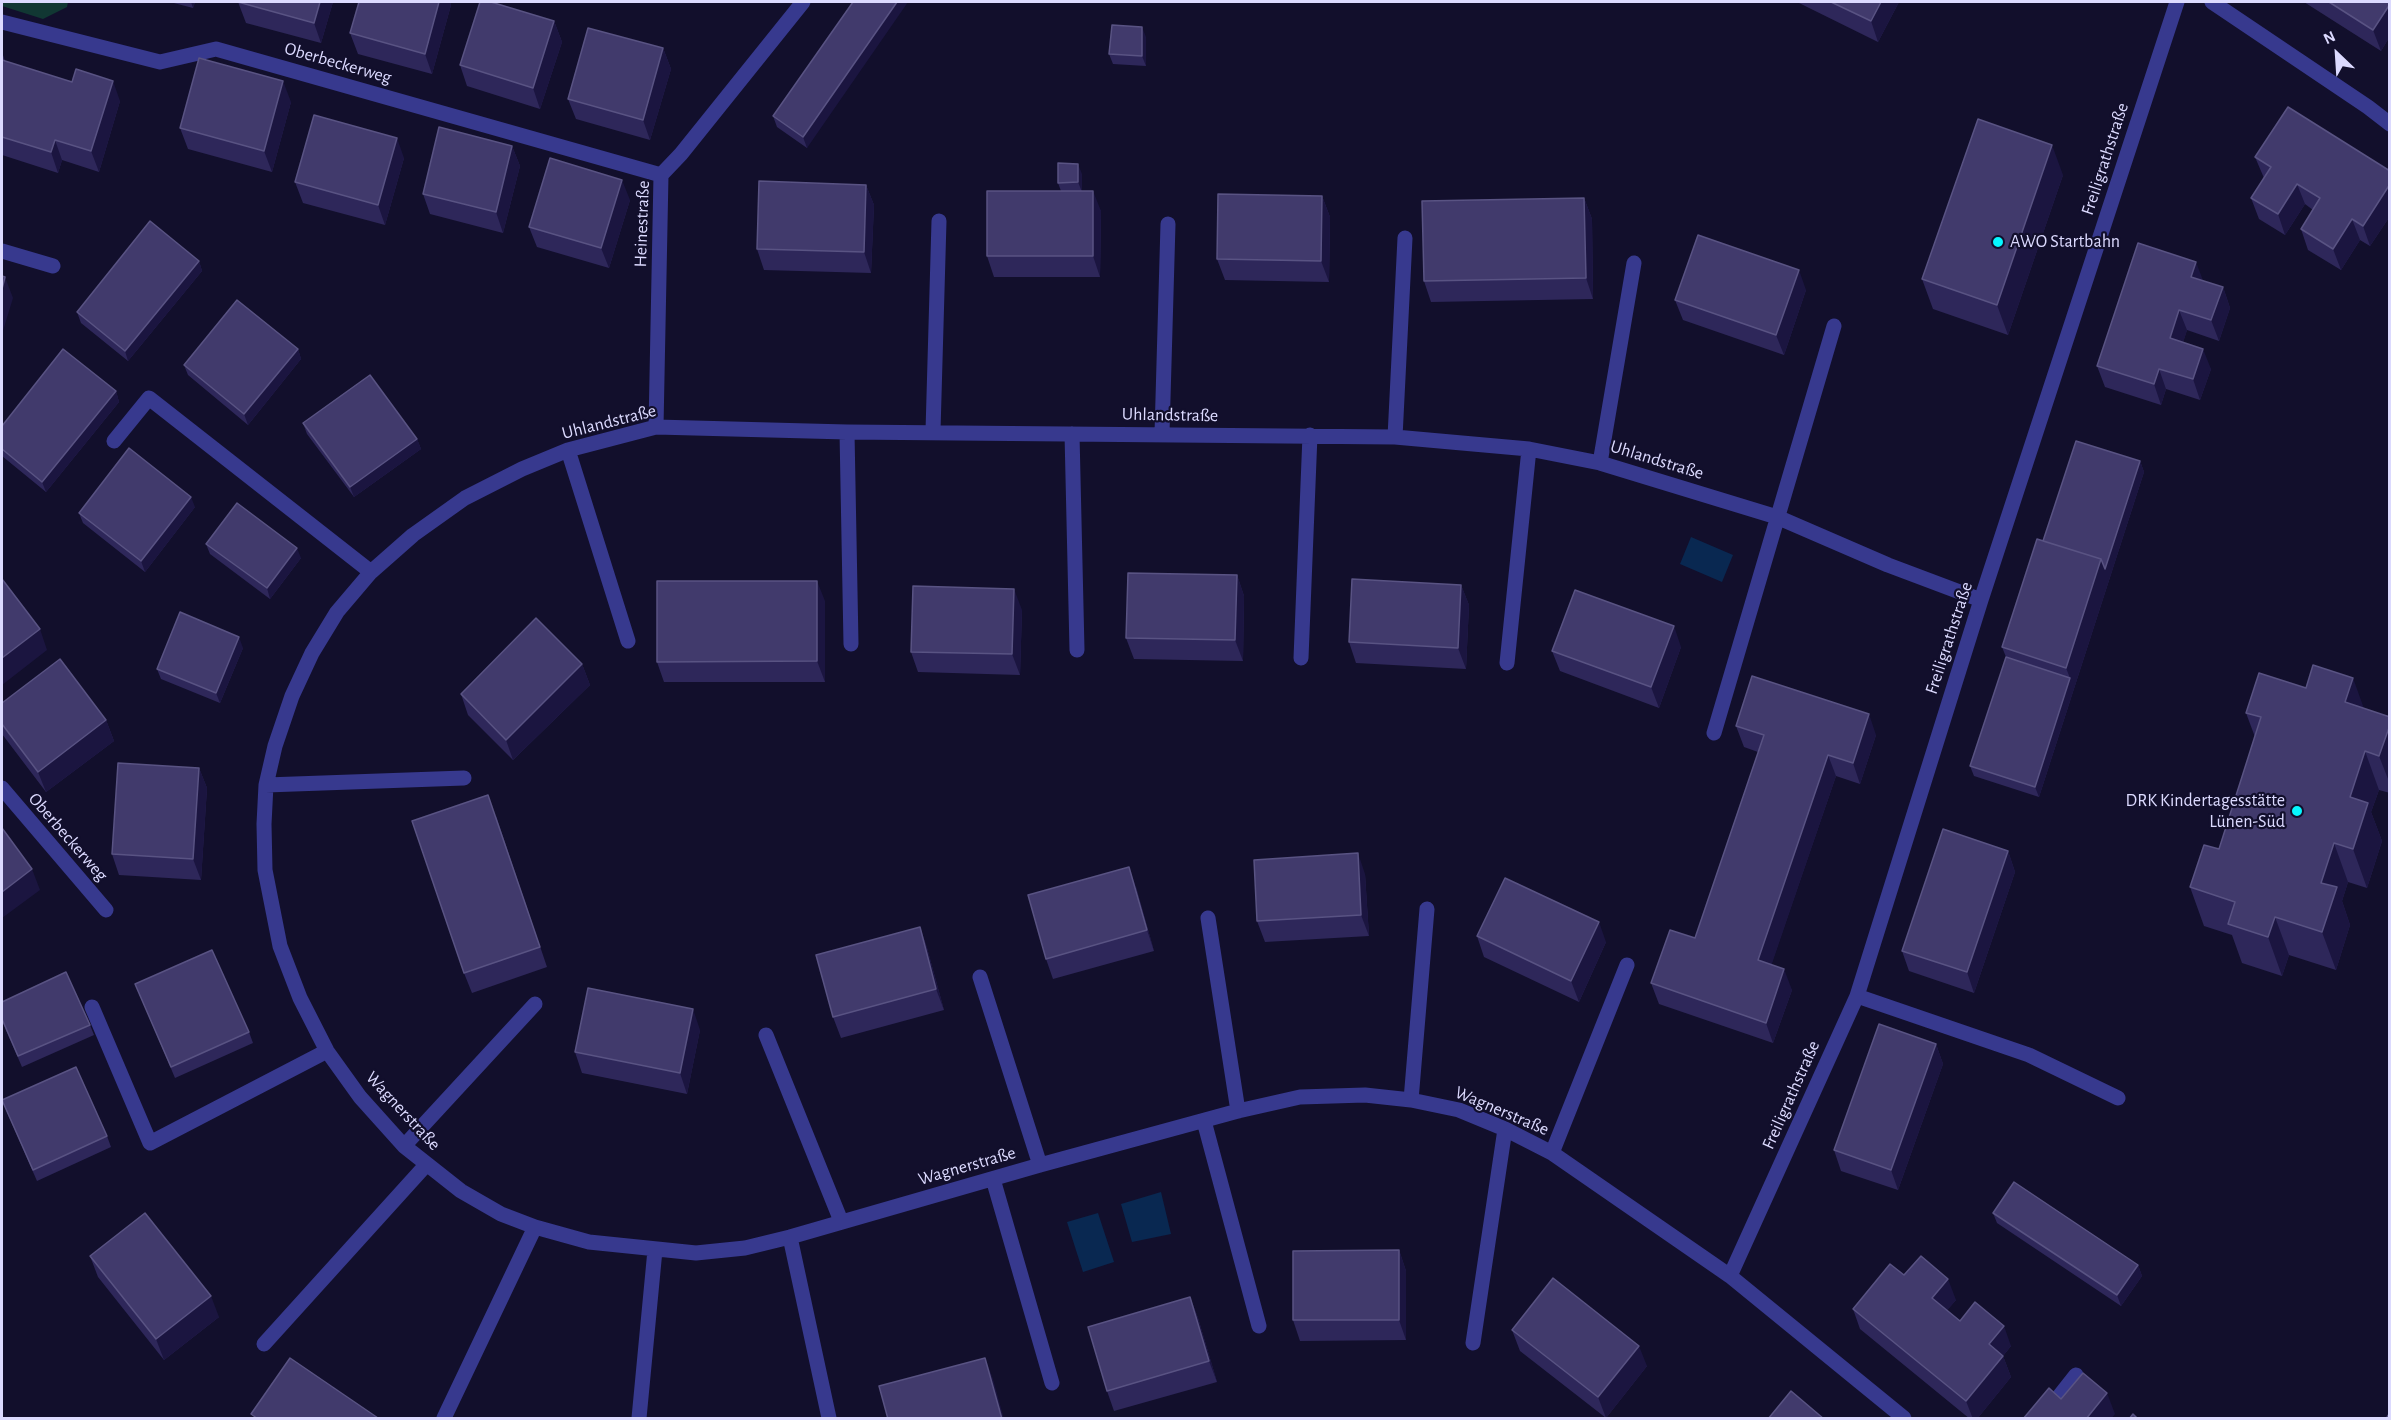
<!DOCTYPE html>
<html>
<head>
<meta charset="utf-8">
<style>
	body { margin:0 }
	#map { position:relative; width:2391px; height:1420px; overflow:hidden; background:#120f2c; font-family:"Alegreya Sans",sans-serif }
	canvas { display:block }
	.frame { position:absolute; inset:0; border:3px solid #dcdaff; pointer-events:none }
	.north { position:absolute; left:2307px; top:24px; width:60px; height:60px; -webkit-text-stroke:4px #120f2c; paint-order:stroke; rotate:335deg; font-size:16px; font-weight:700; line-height:24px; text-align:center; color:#dcdaff }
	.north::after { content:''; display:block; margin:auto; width:21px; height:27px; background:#dcdaff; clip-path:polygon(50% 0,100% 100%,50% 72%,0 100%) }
</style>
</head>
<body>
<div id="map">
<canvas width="2391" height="1420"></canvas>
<div class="frame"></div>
<div class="north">N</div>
</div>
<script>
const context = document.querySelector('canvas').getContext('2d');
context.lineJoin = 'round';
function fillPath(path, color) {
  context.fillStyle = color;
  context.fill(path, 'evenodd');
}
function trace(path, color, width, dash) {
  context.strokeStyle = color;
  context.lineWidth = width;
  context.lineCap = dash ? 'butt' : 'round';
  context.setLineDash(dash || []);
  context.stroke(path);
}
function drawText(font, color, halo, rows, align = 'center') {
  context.font = font + ' "Alegreya Sans",sans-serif';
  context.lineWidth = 4.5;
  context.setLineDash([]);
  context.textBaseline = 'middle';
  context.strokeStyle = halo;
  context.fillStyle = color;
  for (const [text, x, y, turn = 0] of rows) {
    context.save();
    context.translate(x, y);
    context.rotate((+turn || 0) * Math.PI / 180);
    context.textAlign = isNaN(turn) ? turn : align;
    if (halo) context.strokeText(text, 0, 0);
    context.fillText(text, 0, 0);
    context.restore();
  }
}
fillPath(new Path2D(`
	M 2,2 L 68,2 L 67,7 L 43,19 L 2,6 Z`), '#113733');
fillPath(new Path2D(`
	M 1691,537 L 1733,555 L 1722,582 L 1680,564 Z
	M 1161,1192 L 1171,1234 L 1132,1242 L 1121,1204 Z
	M 1098,1213 L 1114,1262 L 1083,1272 L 1067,1222 Z`), '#092851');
trace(new Path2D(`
	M 2212,2 L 2368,107 L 2390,124
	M 2,22 L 160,62 L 216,49 L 661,175
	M 2,251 L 53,266
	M 656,427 L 661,175 L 681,154 L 803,2
	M 933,431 L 939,221
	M 847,432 L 851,644
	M 1162,433 L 1168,224
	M 1072,434 L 1077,650
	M 1395,437 L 1405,238
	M 114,441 L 149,398 L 371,572
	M 568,450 L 628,641
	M 1600,463 L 1634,263
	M 1301,658 L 1310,435
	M 1507,663 L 1529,449
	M 1714,733 L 1834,326
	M 266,785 L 464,778
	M 2,788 L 106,910
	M 1208,918 L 1238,1111
	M 980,977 L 1040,1165
	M 1857,996 L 2029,1055 L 2118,1098
	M 92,1007 L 150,1143 L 327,1051
	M 766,1035 L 841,1221
	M 1411,1100 L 1427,909
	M 1204,1121 L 1259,1326
	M 404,1146 L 535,1004
	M 1552,1153 L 1627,965
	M 993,1179 L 1052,1383
	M 790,1237 L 829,1418
	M 1730,1276 L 1857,996 L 1981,600 L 2177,2
	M 1473,1343 L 1505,1129
	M 264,1344 L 426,1165
	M 444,1418 L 535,1227
	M 639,1418 L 655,1250
	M 1904,1418 L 1730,1276 L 1552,1153 L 1505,1129 L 1459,1110 L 1411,1100 L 1365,1095 L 1300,1097 L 1238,1111 L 1040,1165 L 790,1237 L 745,1248 L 696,1253 L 589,1242 L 535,1227 L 501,1214 L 461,1191 L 404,1146 L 360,1097 L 327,1051 L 300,998 L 280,946 L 265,870 L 264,824 L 266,785 L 275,746 L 292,696 L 312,653 L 337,612 L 371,572 L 413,535 L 465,498 L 522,469 L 568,450 L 656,427 L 847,432 L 1395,437 L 1529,449 L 1600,463 L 1777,517 L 1888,565 L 1981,600
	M 2042,1418 L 2076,1375`), '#37398e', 15);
fillPath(new Path2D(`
	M 170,2 L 195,2 L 193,8 Z
	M 238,2 L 333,2 L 321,43 L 246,23 Z
	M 359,2 L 450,2 L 451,5 L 432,74 L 358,54 L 350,33 Z
	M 853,2 L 807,148 L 777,127 L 773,116 Z
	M 1797,2 L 1899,2 L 1878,42 Z
	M 2304,2 L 2390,2 L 2390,36 L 2381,51 Z
	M 554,21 L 562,42 L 540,109 L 467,86 L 460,65 Z
	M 1146,37 L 1146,66 L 1113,64 L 1109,54 Z
	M 663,48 L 671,69 L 650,140 L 576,119 L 568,99 Z
	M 2,52 L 5,61 L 120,101 L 99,172 L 62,160 L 58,173 L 2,155 Z
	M 291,102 L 272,172 L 188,149 L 180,128 Z
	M 512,146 L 520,166 L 503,233 L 430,214 L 423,194 Z
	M 2255,157 L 2390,171 L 2390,216 L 2370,246 L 2360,240 L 2341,270 L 2308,250 L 2301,229 L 2313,210 L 2305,204 L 2285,235 L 2259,219 L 2251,198 L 2264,178 Z
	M 404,158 L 385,225 L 303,203 L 295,182 Z
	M 1082,174 L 1082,191 L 1101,211 L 1100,277 L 994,277 L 987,256 L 1061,191 L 1058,183 Z
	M 2063,175 L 2008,335 L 1933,309 L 1922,279 Z
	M 866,185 L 874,205 L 871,273 L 764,270 L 757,249 Z
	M 1322,196 L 1330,217 L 1329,282 L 1225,280 L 1217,259 Z
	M 1584,198 L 1592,219 L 1593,299 L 1431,302 L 1424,281 Z
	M 630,200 L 609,268 L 537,247 L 529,227 Z
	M 199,261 L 202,271 L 128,361 L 81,323 L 77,312 Z
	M 2203,281 L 2223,287 L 2230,308 L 2219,341 L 2187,330 L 2183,342 L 2211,369 L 2200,400 L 2166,389 L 2161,405 L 2105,387 L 2097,366 Z
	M 1806,290 L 1784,355 L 1683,320 L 1675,300 Z
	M 298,349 L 301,359 L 248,425 L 188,375 L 184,365 Z
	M 116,391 L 119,402 L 46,492 L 2,456 L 2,426 Z
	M 303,423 L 417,439 L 421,449 L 354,497 L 307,434 Z
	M 2140,461 L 2144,472 L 2039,797 L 1974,776 L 1970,766 L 2006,657 L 2002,647 L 2043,541 Z
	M 195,507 L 145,572 L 83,523 L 79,513 Z
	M 206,544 L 301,558 L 270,599 L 210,554 Z
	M 1237,575 L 1244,596 L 1243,661 L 1134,659 L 1126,638 Z
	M 1461,585 L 1469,605 L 1466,669 L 1356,663 L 1349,642 Z
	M 825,601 L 825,682 L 664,682 L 657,662 Z
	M 1022,610 L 1020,675 L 918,672 L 911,652 Z
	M 1681,647 L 1659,708 L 1560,671 L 1552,651 Z
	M 243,648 L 220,703 L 161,679 L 157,669 Z
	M 582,664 L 590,685 L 513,760 L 468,715 L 461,694 Z
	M 2,703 L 106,720 L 114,741 L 46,792 L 2,734 Z
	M 2364,709 L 2390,717 L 2390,793 L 2379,790 L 2371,812 L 2382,841 L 2367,888 L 2348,882 L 2342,901 L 2350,925 L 2336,970 L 2289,955 L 2282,976 L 2242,963 L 2232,935 L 2204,926 L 2190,887 L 2219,849 L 2255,737 L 2246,713 Z
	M 1736,726 L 1876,735 L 1860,784 L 1836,776 L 1771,965 L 1792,990 L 1773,1043 L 1659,1004 L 1651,983 L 1695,938 L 1758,752 L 1744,747 Z
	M 199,768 L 207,788 L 201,880 L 119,875 L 112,854 Z
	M 496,816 L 547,967 L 472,993 L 464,973 Z
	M 2008,851 L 2015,872 L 1974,993 L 1909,971 L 1902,951 Z
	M 1365,874 L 1369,936 L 1265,942 L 1257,921 Z
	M 1136,887 L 1154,951 L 1053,979 L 1046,959 Z
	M 920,927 L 927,948 L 944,1010 L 841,1038 L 833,1017 Z
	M 1477,936 L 1606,942 L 1579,1002 L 1484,957 Z
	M 135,984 L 249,1032 L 253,1043 L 175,1078 Z
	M 2,1002 L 90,1025 L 94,1035 L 22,1067 L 2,1021 Z
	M 700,1030 L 687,1094 L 582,1073 L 575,1052 Z
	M 1936,1044 L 1943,1064 L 1898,1190 L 1841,1171 L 1834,1150 Z
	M 2,1101 L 107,1136 L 111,1147 L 37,1181 Z
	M 1993,1213 L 2138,1265 L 2142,1276 L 2121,1306 L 1997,1223 Z
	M 1399,1250 L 1406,1271 L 1406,1340 L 1300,1341 L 1293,1320 Z
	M 90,1256 L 219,1317 L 164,1360 L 98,1277 Z
	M 1904,1275 L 1956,1300 L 1947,1310 L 1960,1321 L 2011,1346 L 2003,1356 L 2011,1377 L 1977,1419 L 1970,1419 L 1860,1329 L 1853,1309 Z
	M 1190,1297 L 1198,1318 L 1217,1382 L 1114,1411 L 1107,1391 Z
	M 1512,1330 L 1647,1366 L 1606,1418 L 1520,1351 Z`), '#2e275a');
fillPath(new Path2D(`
	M 191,2 L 195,2 L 193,8 Z
	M 320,2 L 333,2 L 321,43 L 314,23 Z
	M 439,2 L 450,2 L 451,5 L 432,74 L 425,54 Z
	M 897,2 L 908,2 L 807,148 L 803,137 Z
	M 1881,2 L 1899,2 L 1878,42 L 1871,21 Z
	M 2390,4 L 2390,36 L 2381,51 L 2373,30 Z
	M 554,21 L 562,42 L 540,109 L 533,88 Z
	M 1142,27 L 1146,37 L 1146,66 L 1142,56 Z
	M 663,48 L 671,69 L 650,140 L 643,120 Z
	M 113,81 L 120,101 L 99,172 L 91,151 Z
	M 283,81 L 291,102 L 272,172 L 264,151 Z
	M 397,138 L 404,158 L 385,225 L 378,205 Z
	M 55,140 L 62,160 L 58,173 L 51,152 Z
	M 2052,145 L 2063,175 L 2008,335 L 1997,305 Z
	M 512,146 L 520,166 L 503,233 L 496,212 Z
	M 1078,164 L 1082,174 L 1082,192 L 1078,182 Z
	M 622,180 L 630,200 L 609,268 L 601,248 Z
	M 2297,184 L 2305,204 L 2285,235 L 2278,214 Z
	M 2390,184 L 2390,216 L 2370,246 L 2363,226 Z
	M 866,185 L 874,205 L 871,273 L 864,252 Z
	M 1093,191 L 1101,211 L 1100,277 L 1093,256 Z
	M 1322,196 L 1330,217 L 1329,282 L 1321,261 Z
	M 1584,198 L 1592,219 L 1593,299 L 1586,278 Z
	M 2352,219 L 2360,240 L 2341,270 L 2333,249 Z
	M 199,261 L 202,271 L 128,361 L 125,351 Z
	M 2196,262 L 2204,283 L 2191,277 Z
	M 1799,270 L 1806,290 L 1784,355 L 1776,335 Z
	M 5,277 L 13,298 L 2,334 L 2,289 Z
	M 2223,287 L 2230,308 L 2219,341 L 2211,320 Z
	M 2179,310 L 2187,330 L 2178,359 L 2170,338 Z
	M 298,349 L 301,359 L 248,425 L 244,414 Z
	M 2203,349 L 2211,369 L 2200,400 L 2193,379 Z
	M 2159,369 L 2166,389 L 2161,405 L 2154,384 Z
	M 116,391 L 119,402 L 46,492 L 42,482 Z
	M 417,439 L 421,449 L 354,497 L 350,487 Z
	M 2140,461 L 2144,472 L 2039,797 L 2035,787 L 2070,678 L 2066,668 L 2101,559 Z
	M 191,497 L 195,507 L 145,572 L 141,561 Z
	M 297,548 L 301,558 L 270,599 L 267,588 Z
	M 1237,575 L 1244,596 L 1243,661 L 1235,640 Z
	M 817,581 L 825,601 L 825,682 L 817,661 Z
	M 1461,585 L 1469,605 L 1466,669 L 1458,648 Z
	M 1014,589 L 1022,610 L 1020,675 L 1012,654 Z
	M 1674,626 L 1681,647 L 1659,708 L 1651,687 Z
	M 40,629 L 47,650 L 2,685 L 2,658 Z
	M 239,637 L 243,648 L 220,703 L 216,693 Z
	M 582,664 L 590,685 L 513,760 L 506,740 Z
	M 2353,678 L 2367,717 L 2345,702 Z
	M 1869,714 L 1876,735 L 1860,784 L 1853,763 Z
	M 106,720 L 114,741 L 46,792 L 38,772 Z
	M 2390,725 L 2390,784 L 2379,756 Z
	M 2365,751 L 2379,790 L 2371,812 L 2382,841 L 2367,888 L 2353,849 L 2350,797 Z
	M 1828,755 L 1836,776 L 1766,981 L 1758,960 Z
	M 199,768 L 207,788 L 201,880 L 193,859 Z
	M 2334,843 L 2348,882 L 2342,901 L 2350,925 L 2336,970 L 2322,932 L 2321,883 Z
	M 2008,851 L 2015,872 L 1974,993 L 1967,972 Z
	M 1358,853 L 1365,874 L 1369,936 L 1361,915 Z
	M 1129,867 L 1136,887 L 1154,951 L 1147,930 Z
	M 32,869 L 40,890 L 2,918 L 2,892 Z
	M 2275,917 L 2289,955 L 2282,976 L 2268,937 Z
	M 1599,922 L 1606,942 L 1579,1002 L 1571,981 Z
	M 920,927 L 927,948 L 944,1010 L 936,989 Z
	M 1784,969 L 1792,990 L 1773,1043 L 1766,1023 Z
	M 693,1009 L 700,1030 L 687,1094 L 680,1073 Z
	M 1936,1044 L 1943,1064 L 1898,1190 L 1891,1170 Z
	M 1399,1250 L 1406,1271 L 1406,1340 L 1399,1320 Z
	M 2138,1265 L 2142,1276 L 2121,1306 L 2117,1295 Z
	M 1948,1279 L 1956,1300 L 1940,1319 L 1932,1298 Z
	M 211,1296 L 219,1317 L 164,1360 L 156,1339 Z
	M 1190,1297 L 1198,1318 L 1217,1382 L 1209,1361 Z
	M 2004,1326 L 2011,1346 L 2003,1356 L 2011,1377 L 1977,1419 L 1973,1419 L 1966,1401 L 1989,1344 Z
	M 1639,1346 L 1647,1366 L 1606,1418 L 1598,1397 Z
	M 985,1358 L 993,1379 L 1004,1419 L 1002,1419 Z
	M 2107,1393 L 2115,1414 L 2111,1419 L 2086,1419 Z`), '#1b1540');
const building = new Path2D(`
	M 238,2 L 320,2 L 314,23 Z
	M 359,2 L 439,2 L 425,54 L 350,33 Z
	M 480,2 L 491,2 L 554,21 L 533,88 L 460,65 Z
	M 853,2 L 897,2 L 803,137 L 773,116 Z
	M 1831,2 L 1881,2 L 1871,21 Z
	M 2329,2 L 2390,2 L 2390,4 L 2373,30 Z
	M 1112,25 L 1142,27 L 1142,56 L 1109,54 Z
	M 588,28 L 663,48 L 643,120 L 568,99 Z
	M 199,58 L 283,81 L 264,151 L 180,128 Z
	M 2,60 L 72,82 L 76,69 L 113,81 L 91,151 L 55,140 L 51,152 L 2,137 Z
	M 2288,107 L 2390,171 L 2390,184 L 2363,226 L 2352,219 L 2333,249 L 2301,229 L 2320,198 L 2297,184 L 2278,214 L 2251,198 L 2271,167 L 2255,157 Z
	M 314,115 L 397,138 L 378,205 L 295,182 Z
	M 1978,119 L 2052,145 L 1997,305 L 1922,279 Z
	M 439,127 L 512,146 L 496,212 L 423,194 Z
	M 550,158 L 622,180 L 601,248 L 529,227 Z
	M 1058,163 L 1078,164 L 1078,182 L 1058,183 Z
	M 759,181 L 866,185 L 864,252 L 757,249 Z
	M 987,191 L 1093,191 L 1093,256 L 987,256 Z
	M 1218,194 L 1322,196 L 1321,261 L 1217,259 Z
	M 1584,198 L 1586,278 L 1424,281 L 1422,201 Z
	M 150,221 L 199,261 L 125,351 L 77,312 Z
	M 1698,235 L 1799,270 L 1776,335 L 1675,300 Z
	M 2138,243 L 2196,262 L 2191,277 L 2223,287 L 2211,320 L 2179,310 L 2170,338 L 2203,349 L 2193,379 L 2159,369 L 2154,384 L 2097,366 Z
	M 2,276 L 5,277 L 2,289 Z
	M 237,300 L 298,349 L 244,414 L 184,365 Z
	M 63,349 L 116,391 L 42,482 L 2,449 L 2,426 Z
	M 370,375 L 417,439 L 350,487 L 303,423 Z
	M 2076,441 L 2140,461 L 2105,569 L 2101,559 L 2043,541 Z
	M 129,448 L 191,497 L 141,561 L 79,513 Z
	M 237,503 L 297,548 L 267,588 L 206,544 Z
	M 2037,539 L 2101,559 L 2066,668 L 2002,647 Z
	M 1128,573 L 1237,575 L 1235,640 L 1126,638 Z
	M 2,579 L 40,629 L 2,658 Z
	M 1352,579 L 1461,585 L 1458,648 L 1349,642 Z
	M 657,581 L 817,581 L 817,661 L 657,662 Z
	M 913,586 L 1014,589 L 1012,654 L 911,652 Z
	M 1575,590 L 1674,626 L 1651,687 L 1552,651 Z
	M 180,612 L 239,637 L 216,693 L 157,669 Z
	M 536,618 L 582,664 L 506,740 L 461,694 Z
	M 2006,657 L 2070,678 L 2035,787 L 1970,766 Z
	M 60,659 L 106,720 L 38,772 L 2,724 L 2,703 Z
	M 2313,665 L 2353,678 L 2345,702 L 2390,717 L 2390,725 L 2379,756 L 2365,751 L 2350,797 L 2368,803 L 2353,849 L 2334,843 L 2321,883 L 2337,887 L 2322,932 L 2275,917 L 2268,937 L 2228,924 L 2235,902 L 2190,887 L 2204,845 L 2219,849 L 2261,717 L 2246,713 L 2259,673 L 2306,688 Z
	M 1752,676 L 1869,714 L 1853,763 L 1828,755 L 1758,960 L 1784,969 L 1766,1023 L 1651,983 L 1670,930 L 1695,938 L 1764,735 L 1736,726 Z
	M 118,763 L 199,768 L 193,859 L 112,854 Z
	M 488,795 L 540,947 L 464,973 L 412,821 Z
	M 2,828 L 32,869 L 2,892 Z
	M 1943,829 L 2008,851 L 1967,972 L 1902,951 Z
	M 1358,853 L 1361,915 L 1257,921 L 1254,860 Z
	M 1129,867 L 1147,930 L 1046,959 L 1028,895 Z
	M 1505,878 L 1599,922 L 1571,981 L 1477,936 Z
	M 920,927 L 936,989 L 833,1017 L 816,955 Z
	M 212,950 L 249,1032 L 171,1067 L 135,984 Z
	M 66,972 L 90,1025 L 18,1056 L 2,1019 L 2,1002 Z
	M 588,988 L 693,1009 L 680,1073 L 575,1052 Z
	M 1879,1024 L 1936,1044 L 1891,1170 L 1834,1150 Z
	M 76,1067 L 107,1136 L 33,1170 L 2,1100 Z
	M 2014,1182 L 2138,1265 L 2117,1295 L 1993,1213 Z
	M 145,1213 L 211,1296 L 156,1339 L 90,1256 Z
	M 1399,1250 L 1399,1320 L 1293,1320 L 1293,1251 Z
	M 1921,1256 L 1948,1279 L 1932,1298 L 1960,1321 L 1975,1302 L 2004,1326 L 1989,1344 L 2003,1356 L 1966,1401 L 1853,1309 L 1890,1264 L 1904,1275 Z
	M 1553,1278 L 1639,1346 L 1598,1397 L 1512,1330 Z
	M 1190,1297 L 1209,1361 L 1107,1391 L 1088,1327 Z
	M 290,1358 L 378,1418 L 378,1419 L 258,1419 L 251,1414 Z
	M 985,1358 L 1002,1419 L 888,1419 L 879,1386 Z
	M 2083,1373 L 2107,1393 L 2086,1419 L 2023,1419 L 2049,1388 L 2061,1399 Z
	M 1791,1391 L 1824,1419 L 1768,1419 Z
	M 2390,1412 L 2390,1419 L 2386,1419 Z
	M 2133,1414 L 2138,1419 L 2129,1419 Z`);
fillPath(building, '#413a6c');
trace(building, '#595383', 1.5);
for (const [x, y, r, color] of [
	[1998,242,6,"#06f7ff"],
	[2297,811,6,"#06f7ff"]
]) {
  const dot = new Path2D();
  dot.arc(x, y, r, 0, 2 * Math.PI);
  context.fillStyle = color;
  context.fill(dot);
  trace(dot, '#120f2c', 2);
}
drawText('18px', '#dcdaff', '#120f2c', [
	["Oberbeckerweg",338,63,16],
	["Freiligrathstraße",2105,159,-72],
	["Heinestraße",642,224,-88],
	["Uhlandstraße",1170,415,1],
	["Uhlandstraße",609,422,-14],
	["Uhlandstraße",1657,460,17],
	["Freiligrathstraße",1949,638,-72],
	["Oberbeckerweg",68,837,49],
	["Freiligrathstraße",1791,1095,-66],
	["Wagnerstraße",403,1111,47],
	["Wagnerstraße",1502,1111,23],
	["Wagnerstraße",967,1166,-16]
]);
drawText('18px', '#dcdaff', '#120f2c', [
	["AWO Startbahn",2010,242],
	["DRK Kindertagesstätte",2285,801,"right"],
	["Lünen-Süd",2285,822,"right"]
], 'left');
</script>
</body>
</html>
